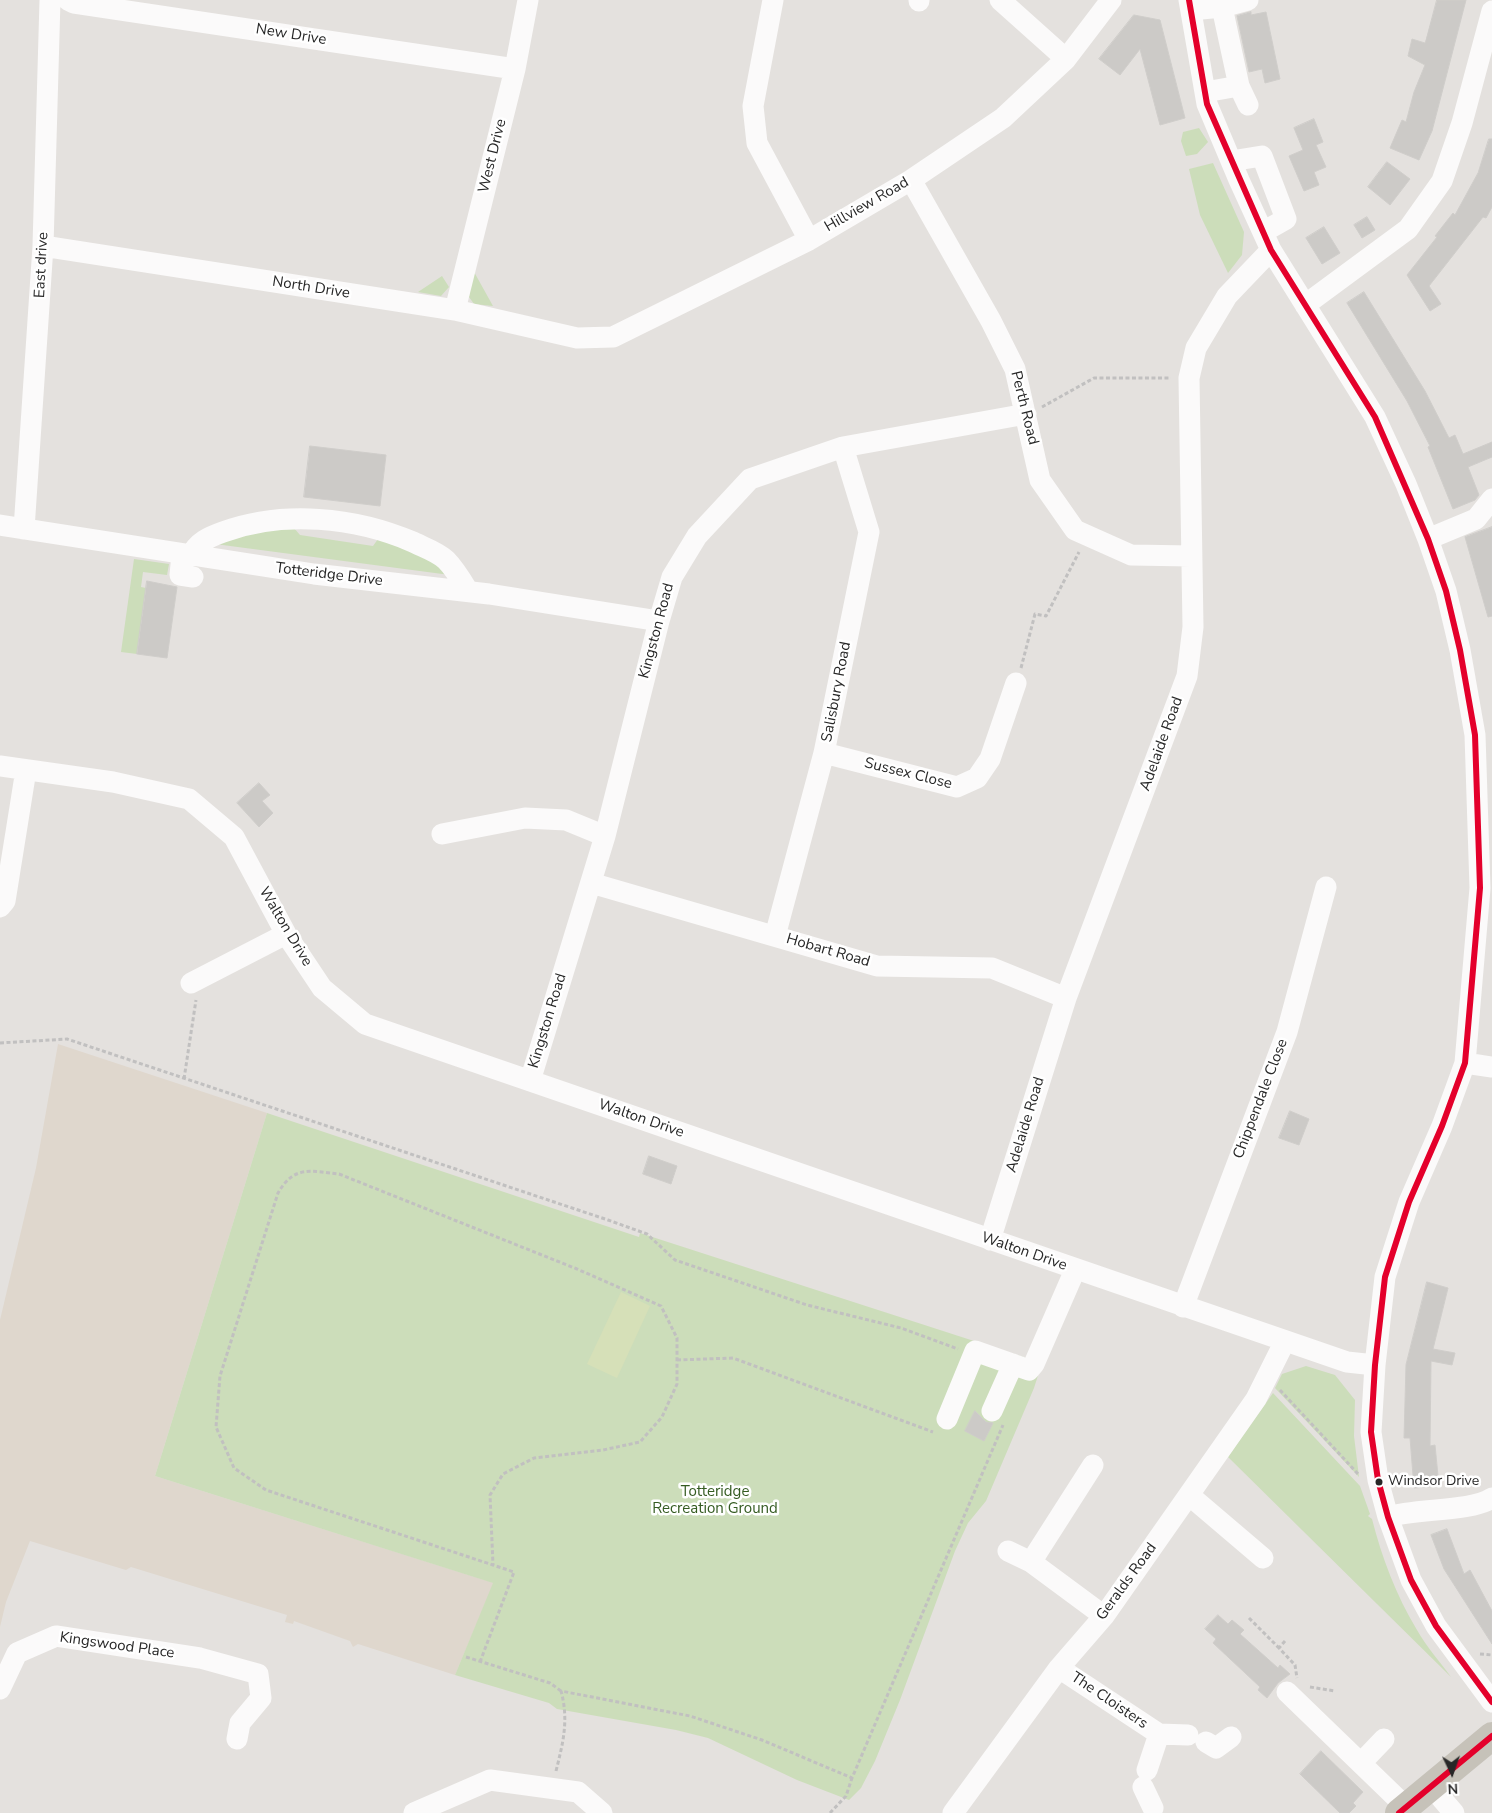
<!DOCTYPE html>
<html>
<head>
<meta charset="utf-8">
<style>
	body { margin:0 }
	#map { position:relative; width:1492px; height:1813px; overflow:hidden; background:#e4e1de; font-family:"Nunito Sans",sans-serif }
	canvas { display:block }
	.north { position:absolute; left:1427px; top:1748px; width:50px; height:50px; -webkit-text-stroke:4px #fff; paint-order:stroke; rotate:177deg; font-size:14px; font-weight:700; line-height:20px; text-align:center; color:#272727 }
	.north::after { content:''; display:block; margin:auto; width:18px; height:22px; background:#272727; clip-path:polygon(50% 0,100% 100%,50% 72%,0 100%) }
</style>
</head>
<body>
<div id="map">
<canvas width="1492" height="1813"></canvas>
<div class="north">N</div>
</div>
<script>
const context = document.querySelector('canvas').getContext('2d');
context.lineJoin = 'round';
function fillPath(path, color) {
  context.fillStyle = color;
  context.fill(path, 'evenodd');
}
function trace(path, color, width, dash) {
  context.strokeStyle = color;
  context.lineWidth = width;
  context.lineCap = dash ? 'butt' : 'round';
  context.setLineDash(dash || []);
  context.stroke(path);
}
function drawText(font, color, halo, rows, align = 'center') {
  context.font = font + ' "Nunito Sans",sans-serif';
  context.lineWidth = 5;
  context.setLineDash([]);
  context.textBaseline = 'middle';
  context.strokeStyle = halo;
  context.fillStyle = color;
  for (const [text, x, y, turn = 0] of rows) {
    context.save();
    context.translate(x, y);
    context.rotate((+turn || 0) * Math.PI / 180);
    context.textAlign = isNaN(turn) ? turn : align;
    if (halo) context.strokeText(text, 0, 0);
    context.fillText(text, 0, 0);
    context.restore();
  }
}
fillPath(new Path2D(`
	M 58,1044 L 267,1113 L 155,1476 L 494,1583 L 455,1675 L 358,1644 L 353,1647 L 350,1641 L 294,1621 L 293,1624 L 285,1622 L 287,1615 L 131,1567 L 126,1570 L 30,1541 L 6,1602 L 0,1627 L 0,1320 L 36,1168 Z`), '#dfd7cd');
fillPath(new Path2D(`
	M 1199,128 L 1208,142 L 1197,154 L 1186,156 L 1181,141 L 1183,132 Z
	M 1213,163 L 1244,232 L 1242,255 L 1228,273 L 1200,215 L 1189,169 Z
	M 473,270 L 493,306 L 474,304 L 469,297 Z
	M 442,276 L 449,287 L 441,296 L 418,292 Z
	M 294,528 L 300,535 L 373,546 L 378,539 L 449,564 L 450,575 L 215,544 L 220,532 Z
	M 134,559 L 169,564 L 167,575 L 143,572 L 141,587 L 146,588 L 137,654 L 121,652 Z
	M 267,1113 L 639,1237 L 640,1233 L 1042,1363 L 1034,1388 L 986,1501 L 968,1523 L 955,1551 L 900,1700 L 875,1761 L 861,1788 L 849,1800 L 797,1780 L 708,1738 L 676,1730 L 557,1709 L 549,1703 L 455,1675 L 493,1583 L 155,1476 Z
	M 1306,1366 L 1335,1375 L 1355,1400 L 1354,1436 L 1359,1477 L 1275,1388 L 1282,1374 Z
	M 1273,1393 L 1360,1486 L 1370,1514 L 1368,1516 L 1372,1519 C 1382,1558 1396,1595 1417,1630 C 1426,1646 1440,1662 1451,1677 L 1228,1457 Z`), '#ccddba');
fillPath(new Path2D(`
	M 621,1292 L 650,1306 L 617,1378 L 587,1364 Z`), '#d6e0b8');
const building = new Path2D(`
	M 1437,0 L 1466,0 L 1432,131 L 1419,160 L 1390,148 L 1402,120 L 1406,122 L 1414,92 L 1425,65 L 1408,56 L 1412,39 L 1425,43 Z
	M 1251,12 L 1251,15 L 1266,12 L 1280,79 L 1265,83 L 1262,69 L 1249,72 L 1237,16 Z
	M 1134,15 L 1160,20 L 1185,118 L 1160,125 L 1140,49 L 1120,75 L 1099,59 Z
	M 1314,119 L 1323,142 L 1316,145 L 1326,167 L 1314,172 L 1319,185 L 1304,191 L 1289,156 L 1303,150 L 1294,128 Z
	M 1489,139 L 1492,139 L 1492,207 L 1486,218 L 1483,217 L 1429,286 L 1441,304 L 1430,311 L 1407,275 L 1437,237 L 1435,236 L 1453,213 L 1455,215 L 1478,173 Z
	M 1387,162 L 1410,179 L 1390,205 L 1368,187 Z
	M 1367,217 L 1375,230 L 1362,238 L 1354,225 Z
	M 1324,227 L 1340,253 L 1322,264 L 1306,238 Z
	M 1364,292 L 1425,391 L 1449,438 L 1455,435 L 1463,454 L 1492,442 L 1492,457 L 1468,467 L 1479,495 L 1475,500 L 1453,509 L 1428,447 L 1430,446 L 1407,401 L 1347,303 Z
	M 310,446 L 386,455 L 380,506 L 304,497 Z
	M 1492,527 L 1492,616 L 1488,617 L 1465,537 Z
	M 147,581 L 177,587 L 167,658 L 137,654 Z
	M 259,783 L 270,795 L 262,801 L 273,813 L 259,827 L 237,803 Z
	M 1290,1111 L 1309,1119 L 1299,1145 L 1279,1138 Z
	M 649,1156 L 677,1166 L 671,1184 L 643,1174 Z
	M 1427,1282 L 1448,1288 L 1433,1349 L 1455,1353 L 1452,1365 L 1431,1361 L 1430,1446 L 1435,1445 L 1439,1486 L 1414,1488 L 1410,1438 L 1404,1438 L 1406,1365 Z
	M 975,1411 L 986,1422 L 993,1423 L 984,1441 L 965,1431 Z
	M 1447,1529 L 1464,1574 L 1470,1570 L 1492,1611 L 1492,1644 L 1444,1569 L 1431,1535 Z
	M 1218,1615 L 1228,1624 L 1232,1620 L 1244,1630 L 1240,1634 L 1278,1668 L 1280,1665 L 1290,1674 L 1278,1683 L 1267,1698 L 1258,1690 L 1260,1687 L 1213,1643 L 1216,1639 L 1205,1629 Z
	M 1321,1751 L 1363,1792 L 1353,1803 L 1356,1806 L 1349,1813 L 1340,1813 L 1300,1774 Z`);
fillPath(building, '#cccac7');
trace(building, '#cfcdca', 1);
trace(new Path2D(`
	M 1042,407 L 1094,378 L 1171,378
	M 1021,668 L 1035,614 L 1046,616 L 1079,552
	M 0,1043 L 67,1039 L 608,1220 L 647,1234 L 675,1260 L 807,1305 L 901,1328 L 958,1349
	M 184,1079 L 196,1000
	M 677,1360 L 733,1358 L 933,1432
	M 1280,1390 L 1359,1475
	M 1249,1618 L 1279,1648
	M 1285,1641 L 1279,1648 L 1295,1665 L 1297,1678
	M 1480,1654 L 1492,1655
	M 466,1657 L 550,1683 L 561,1691
	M 480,1662 L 514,1572 L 493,1565 L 266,1490 L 234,1468 L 216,1427 L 220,1376 L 278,1193 C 294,1165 311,1171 339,1174 L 577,1269 L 661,1306 L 677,1338 L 677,1384 L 662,1417 L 640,1442 L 603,1450 L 534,1458 L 503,1474 L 490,1495 L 493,1565
	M 1310,1687 L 1335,1691
	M 556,1771 C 563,1743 569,1720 561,1691 L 690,1716 L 762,1740 L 852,1778 L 1003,1425
	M 830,1813 L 846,1796 L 852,1778`), '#c1c0c0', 3, [4, 2.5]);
trace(new Path2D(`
	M 68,0 L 74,3 L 515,69
	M 773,0 L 753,106 L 757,143 L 809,240
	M 1000,0 L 1066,59
	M 1189,0 L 1207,104 L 1239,180 L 1271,250 L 1375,417 L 1406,484 L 1428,539 L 1446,591 L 1460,650 L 1475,735 L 1480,888 L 1465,1063 L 1442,1126 L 1409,1202 L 1385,1277 L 1375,1365 L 1371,1432 L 1378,1480 L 1388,1517 L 1411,1580 L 1436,1626 L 1492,1702
	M 919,1 L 919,0
	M 1222,7 L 1248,0
	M 1191,10 L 1222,7 L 1239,86 L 1205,92
	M 1239,86 L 1248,105
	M 1231,161 L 1262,156 L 1286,219 L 1263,232
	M 911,180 L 991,321 L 1015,369 L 1040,480 L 1075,530 L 1131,555 L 1191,556
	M 43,246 L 455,310 L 577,338 L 613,337 L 809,240 L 911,180 L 1003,118 L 1066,59 L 1111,0
	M 1305,305 L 1408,229 L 1442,181 L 1462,123 L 1492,11
	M 455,310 L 515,69 L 528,0
	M 0,525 L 314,574 L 489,594 L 659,621
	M 24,529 L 43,246 L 50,0
	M 1428,539 L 1476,519 L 1492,499
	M 182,554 L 180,575 L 193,577
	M 191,556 C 197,542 209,537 223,532 C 283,510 355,517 413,542 C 423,547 438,552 446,560 C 455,569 462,581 468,591
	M 824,753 L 957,787 L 977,778 L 990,759 L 1016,683
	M 0,766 L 113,782 L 189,799 L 234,837 L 286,934 L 322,988 L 365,1024 L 1347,1362 L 1375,1365
	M 442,834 L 525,818 L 566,820 L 605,836
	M 591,883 L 877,966 L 992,968 L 1066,998
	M 0,907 L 5,901 L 26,770
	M 775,936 L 824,753 L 869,532 L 843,447
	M 191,983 L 286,934
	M 1465,1063 L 1492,1067
	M 530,1081 L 605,836 L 659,621 L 672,577 L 697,536 L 750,479 L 843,447 L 1026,414
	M 990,1240 L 1066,998 L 1187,676 L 1193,627 L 1189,378 L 1196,348 L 1227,296 L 1271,250
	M 1183,1307 L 1287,1032 L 1326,887
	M 992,1411 L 1013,1364
	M 947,1419 L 975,1351 L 1029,1370 L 1034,1364 L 1075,1270
	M 1189,1495 L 1263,1558
	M 1388,1517 C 1416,1508 1471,1512 1492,1498
	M 1008,1551 L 1031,1562 L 1104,1616
	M 1031,1562 L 1093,1465
	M 1059,1668 L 1159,1734
	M 0,1689 L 17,1653 L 56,1636 L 200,1658 L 258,1674 L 261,1698 L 240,1723 L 237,1739
	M 1287,1692 L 1406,1807
	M 1159,1734 L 1188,1735
	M 1206,1742 L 1216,1748 L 1231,1737
	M 1361,1763 L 1384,1739
	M 1147,1770 L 1159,1734
	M 1431,1786 L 1454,1813
	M 1143,1787 L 1153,1808
	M 414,1813 L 490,1780 L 578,1792 L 602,1813
	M 953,1813 L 1059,1668 L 1104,1616 L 1256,1399 L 1285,1341`), '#fbfafa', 21);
trace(new Path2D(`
	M 1399,1813 L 1492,1736`), '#c6c2b9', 28);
trace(new Path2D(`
	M 1189,0 L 1207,104 L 1271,250 L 1375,417 L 1428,539 L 1446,591 L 1460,650 L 1475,735 L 1480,888 L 1465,1063 L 1442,1126 L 1409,1202 L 1385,1277 L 1375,1365 L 1371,1432 L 1378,1480 L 1388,1517 L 1411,1580 L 1436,1626 L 1492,1702
	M 1399,1813 L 1492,1736`), '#e4002b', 6);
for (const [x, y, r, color] of [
	[1379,1482,4.5,"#272727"]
]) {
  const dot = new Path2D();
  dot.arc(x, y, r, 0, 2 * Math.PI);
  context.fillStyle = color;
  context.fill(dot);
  trace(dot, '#fff', 2);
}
drawText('14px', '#272727', '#fff', [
	["Windsor Drive",1388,1482]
], 'left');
drawText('15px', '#272727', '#fff', [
	["New Drive",291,35,9],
	["West Drive",493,156,-76],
	["Hillview Road",867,205,-30],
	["East drive",42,265,-87],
	["North Drive",311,288,9],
	["Perth Road",1024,408,76],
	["Totteridge Drive",329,575,7],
	["Kingston Road",657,631,-75],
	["Salisbury Road",837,692,-79],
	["Adelaide Road",1162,744,-70],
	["Sussex Close",908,774,14],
	["Walton Drive",285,927,59],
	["Hobart Road",828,951,16],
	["Kingston Road",548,1021,-73],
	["Chippendale Close",1261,1099,-69],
	["Walton Drive",641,1119,19],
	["Adelaide Road",1026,1125,-73],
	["Walton Drive",1024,1252,19],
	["Geralds Road",1127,1582,-54],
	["Kingswood Place",117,1646,8],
	["The Cloisters",1109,1701,34]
]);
drawText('15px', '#345b21', '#fff', [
	["Totteridge",715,1492],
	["Recreation Ground",715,1509]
]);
</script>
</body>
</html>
